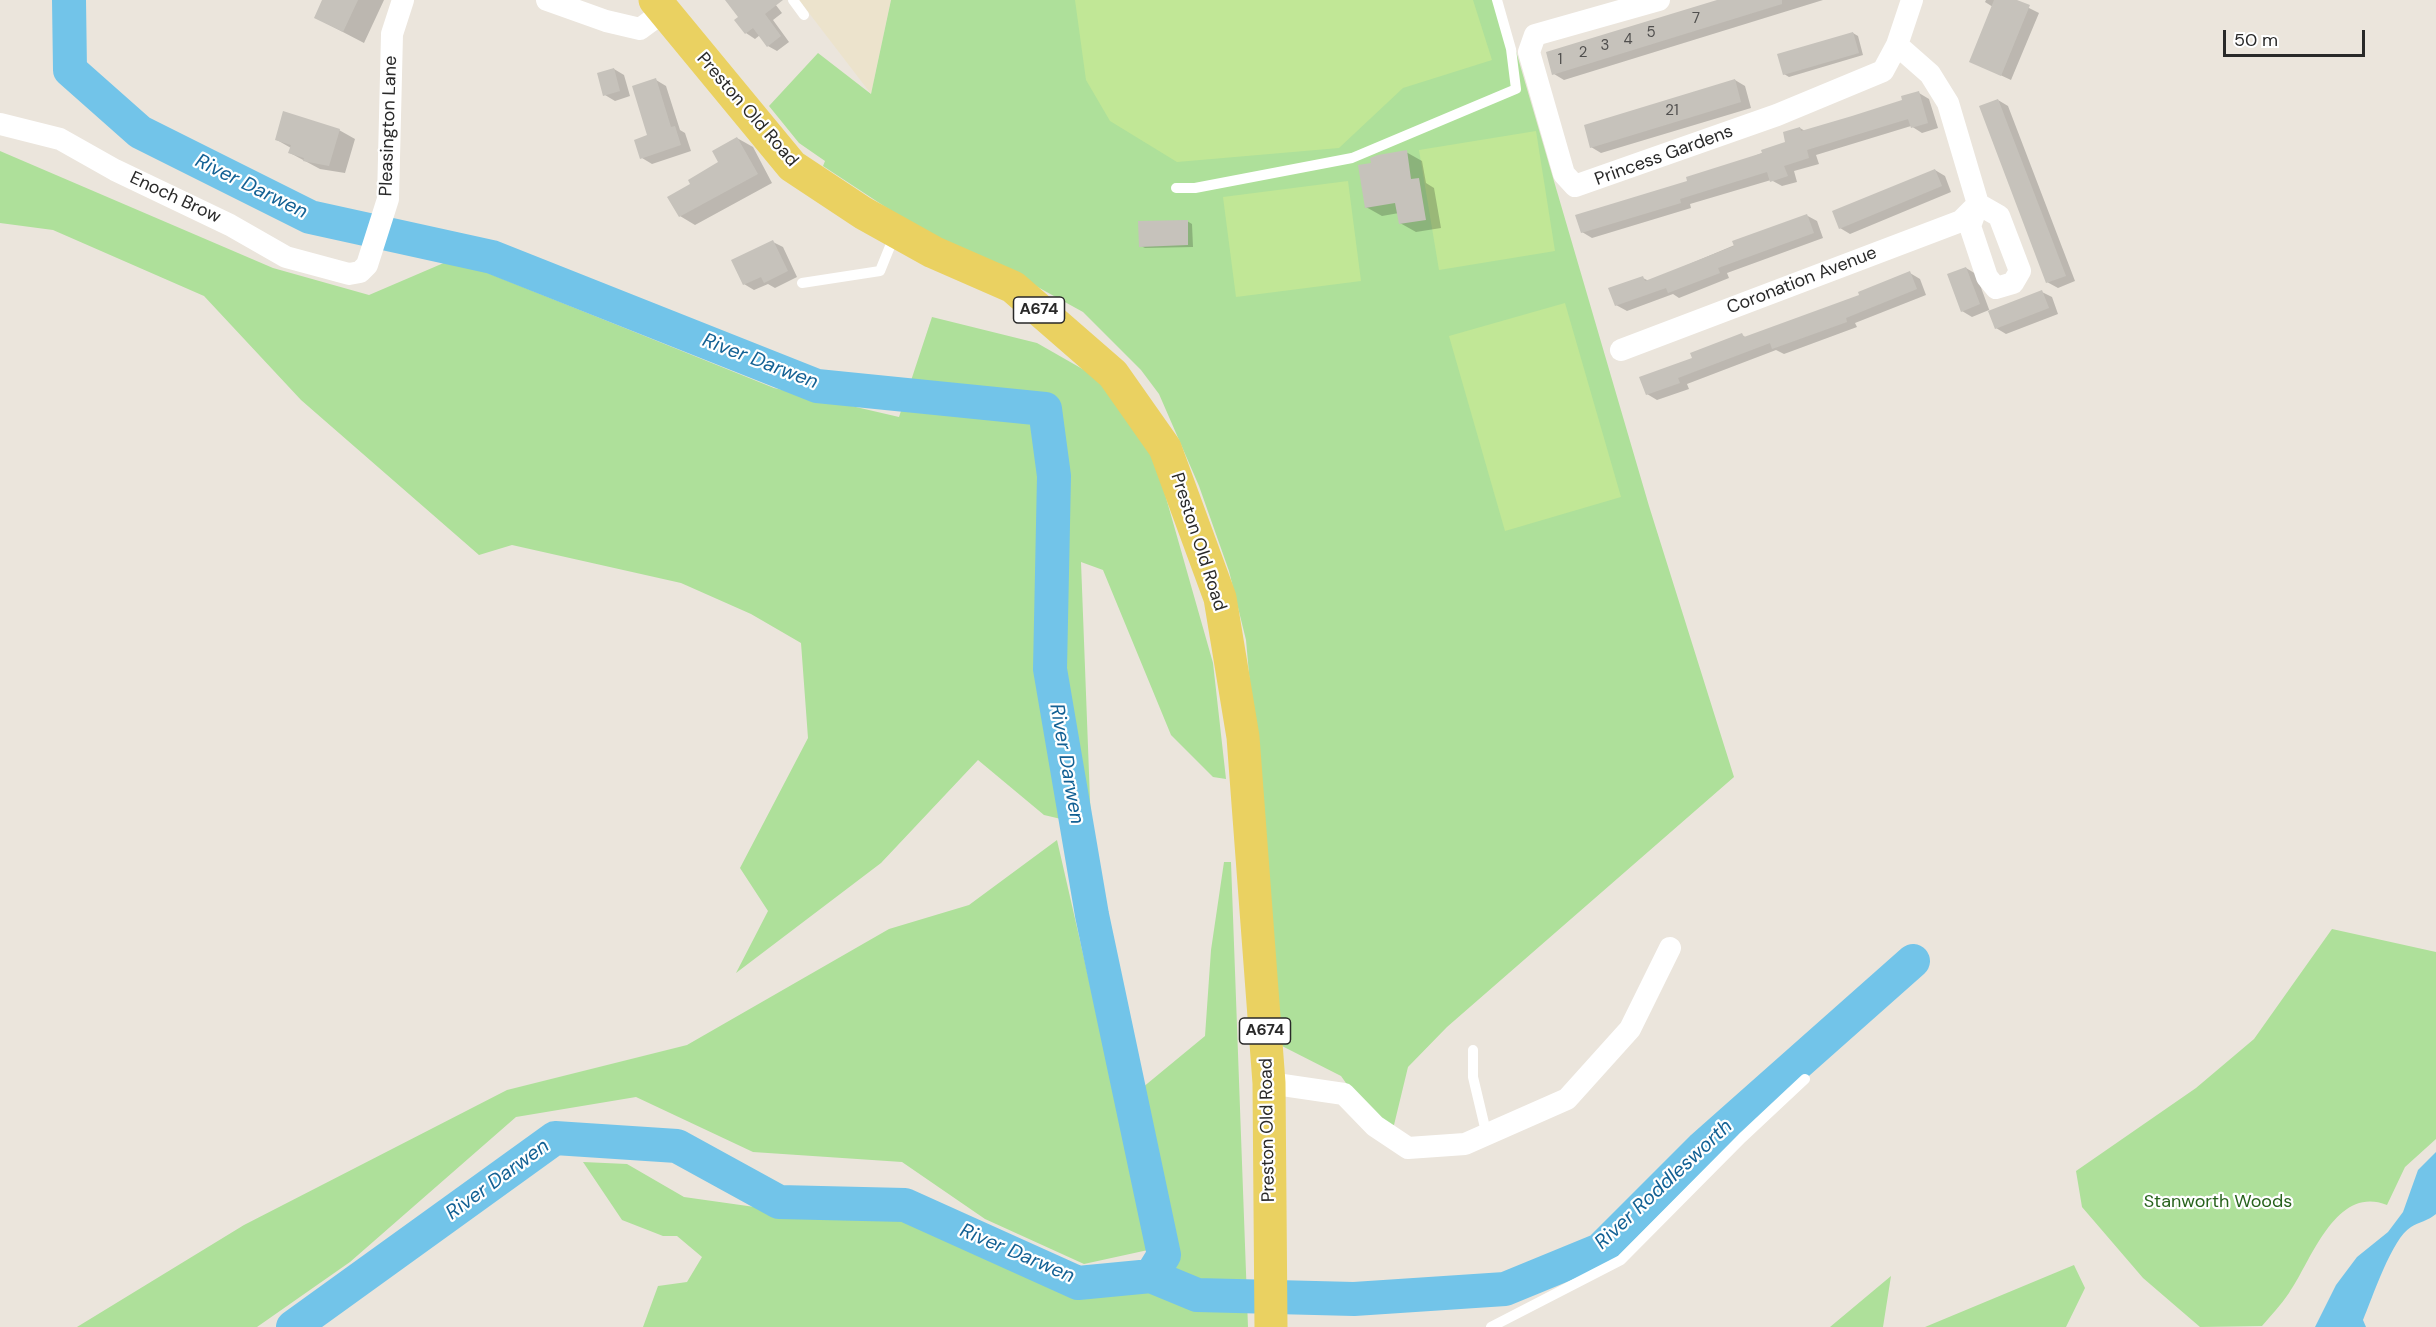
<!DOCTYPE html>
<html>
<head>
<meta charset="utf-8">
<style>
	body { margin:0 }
	#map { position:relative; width:2436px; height:1327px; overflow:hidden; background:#ebe5dc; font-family:"DM Sans",sans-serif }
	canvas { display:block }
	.scale { position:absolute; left:2223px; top:30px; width:142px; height:27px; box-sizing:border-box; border:3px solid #292929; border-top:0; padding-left:8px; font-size:18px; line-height:21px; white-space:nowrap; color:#292929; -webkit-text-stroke:4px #fff; paint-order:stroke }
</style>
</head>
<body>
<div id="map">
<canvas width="2436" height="1327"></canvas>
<div class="scale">50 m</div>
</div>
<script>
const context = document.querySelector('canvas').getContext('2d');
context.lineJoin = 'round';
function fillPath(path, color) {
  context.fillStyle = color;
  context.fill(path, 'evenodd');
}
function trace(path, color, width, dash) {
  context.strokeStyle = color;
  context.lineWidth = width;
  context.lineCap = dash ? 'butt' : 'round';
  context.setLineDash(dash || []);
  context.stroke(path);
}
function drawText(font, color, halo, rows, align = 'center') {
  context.font = font + ' "DM Sans",sans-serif';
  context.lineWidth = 4.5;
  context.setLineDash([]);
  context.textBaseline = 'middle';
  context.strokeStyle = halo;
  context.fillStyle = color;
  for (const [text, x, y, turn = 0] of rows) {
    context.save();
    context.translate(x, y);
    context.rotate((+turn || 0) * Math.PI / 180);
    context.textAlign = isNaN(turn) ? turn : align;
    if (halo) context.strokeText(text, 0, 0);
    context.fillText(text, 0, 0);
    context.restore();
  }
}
fillPath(new Path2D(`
	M 799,0 L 891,0 L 871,94 Z`), '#ece3cc');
fillPath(new Path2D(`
	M 891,0 L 1501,0 L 1649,506 L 1734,777 L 1447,1027 L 1408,1067 L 1394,1125 L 1375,1124 L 1341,1076 L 1282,1046 L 1246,640 L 1229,571 L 1199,486 L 1159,394 L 1141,370 L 1083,312 L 994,263 L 922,231 L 823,166 L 825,161 L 799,143 L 769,106 L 818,53 L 871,94 Z
	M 0,151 L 273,268 L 369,295 L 453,259 L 774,388 L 899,417 L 932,317 L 1037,343 L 1107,383 L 1155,459 L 1213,663 L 1226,779 L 1213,777 L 1171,735 L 1103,570 L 1081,562 L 1091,826 L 1044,815 L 978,760 L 881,863 L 736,973 L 768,911 L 740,868 L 808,738 L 801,643 L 751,614 L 681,583 L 512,545 L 479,555 L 301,400 L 204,296 L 53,230 L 0,223 Z
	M 1057,840 L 1146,1229 L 1148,1250 L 1084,1264 L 985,1219 L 902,1162 L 753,1152 L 636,1097 L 516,1117 L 350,1262 L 257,1327 L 77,1327 L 244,1225 L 507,1090 L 687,1045 L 889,929 L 969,905 Z
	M 1224,862 L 1231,862 L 1248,1327 L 643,1327 L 658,1286 L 687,1282 L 702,1257 L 677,1236 L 663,1236 L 622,1220 L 583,1162 L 627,1164 L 684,1197 L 797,1213 L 893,1214 L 964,1232 L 1086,1298 L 1160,1283 L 1171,1262 L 1142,1088 L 1205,1036 L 1211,950 Z
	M 2332,929 L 2436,952 L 2436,1139 L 2405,1167 L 2387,1205 C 2335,1184 2311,1262 2289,1293 C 2281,1305 2271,1315 2262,1326 L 2200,1327 L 2143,1278 L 2082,1207 L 2076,1171 L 2196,1088 L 2254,1039 Z
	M 2074,1265 L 2085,1288 L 2066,1327 L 1925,1327 Z
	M 1891,1276 L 1883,1327 L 1830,1327 Z`), '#aee09a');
fillPath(new Path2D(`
	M 1075,0 L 1473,0 L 1492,60 L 1403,88 L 1339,148 L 1177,162 L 1110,121 L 1086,80 Z
	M 1536,131 L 1555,251 L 1439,270 L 1419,150 Z
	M 1348,181 L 1361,281 L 1236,297 L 1223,197 Z
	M 1565,303 L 1621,497 L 1505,531 L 1449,336 Z`), '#c1e796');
fillPath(new Path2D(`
	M 2436,1152 L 2436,1214 C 2428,1221 2419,1222 2411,1227 C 2392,1238 2372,1299 2363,1320 L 2366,1327 L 2315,1327 L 2336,1285 L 2357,1257 L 2388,1232 L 2403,1212 L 2418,1170 Z`), '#72c4e9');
fillPath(new Path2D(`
	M 324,0 L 384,0 L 364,43 L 316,18 Z
	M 727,0 L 772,0 L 782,13 L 773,20 L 789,42 L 777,51 L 768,46 L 760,35 L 755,39 L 746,33 L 740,18 Z
	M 1724,0 L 1823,0 L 1564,80 L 1554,74 Z
	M 1986,0 L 2013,0 L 2039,13 L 2011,80 L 1970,61 L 1993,7 L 1985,2 Z
	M 1853,33 L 1858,36 L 1863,55 L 1789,77 L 1784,74 Z
	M 614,69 L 624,75 L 630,96 L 615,101 L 605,95 Z
	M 656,80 L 666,86 L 680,130 L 685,133 L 691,151 L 652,164 L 642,158 L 649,136 Z
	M 1735,80 L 1745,86 L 1751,108 L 1601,153 L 1591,147 Z
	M 1919,93 L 1929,99 L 1938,128 L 1922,133 L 1911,126 L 1816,155 L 1819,164 L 1794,171 L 1797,182 L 1782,186 L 1771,180 L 1690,204 L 1691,208 L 1592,238 L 1582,232 L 1689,182 L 1787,143 L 1800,128 L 1805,131 L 1904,101 Z
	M 1998,100 L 2008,106 L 2075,281 L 2058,288 L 2047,282 Z
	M 339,130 L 355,139 L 345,173 L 320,169 L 290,153 L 291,148 L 277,140 Z
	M 737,138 L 753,147 L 772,183 L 695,225 L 680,216 L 692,185 L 720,163 Z
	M 1406,152 L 1422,161 L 1426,183 L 1434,188 L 1441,228 L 1416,232 L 1400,223 L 1399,213 L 1382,216 L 1366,207 L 1373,164 Z
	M 1935,170 L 1945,176 L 1951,192 L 1850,234 L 1840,228 Z
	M 1806,215 L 1817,221 L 1823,238 L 1727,273 L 1729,278 L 1679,298 L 1673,294 L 1627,311 L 1616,305 L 1643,278 L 1649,281 Z
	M 1187,221 L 1192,224 L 1193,247 L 1145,248 L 1141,246 Z
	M 773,242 L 783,247 L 797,277 L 775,288 L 768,284 L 754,290 L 744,284 Z
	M 1966,268 L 1976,274 L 1990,312 L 2042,292 L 2052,297 L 2058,314 L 2006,334 L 1996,328 L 1989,310 L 1972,317 L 1962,311 Z
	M 1910,273 L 1920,279 L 1926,295 L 1855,323 L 1857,327 L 1784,354 L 1776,350 L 1687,384 L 1689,389 L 1657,400 L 1647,394 L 1694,359 L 1742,335 L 1747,338 L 1861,296 Z`), '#0003');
trace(new Path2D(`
	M 69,0 L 70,70 L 140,132 L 310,217 L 492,257 L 817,386 L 1045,409 L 1054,476 L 1050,669 L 1092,915 L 1164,1255 L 1151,1276 L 1078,1283 L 905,1205 L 779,1202 L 677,1146 L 555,1138 L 293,1327
	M 1151,1276 L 1197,1295 L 1354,1299 L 1505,1289 L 1600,1250 L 1702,1148 L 1913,961`), '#72c4e9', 34);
fillPath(new Path2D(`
	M 322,0 L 358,0 L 343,32 L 314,18 Z
	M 725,0 L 783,0 L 765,14 L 781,36 L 767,47 L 753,28 L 745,34 L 734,20 L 738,17 Z
	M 1717,0 L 1782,0 L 1782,4 L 1552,75 L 1546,52 Z
	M 1994,0 L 2017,0 L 2030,5 L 2001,76 L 1969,62 Z
	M 1853,32 L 1859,53 L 1783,75 L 1777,54 Z
	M 614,68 L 620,91 L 603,96 L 597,73 Z
	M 656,78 L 671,127 L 675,126 L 681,145 L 640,159 L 634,140 L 647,135 L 632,86 Z
	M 1735,79 L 1741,102 L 1590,148 L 1584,125 Z
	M 1919,91 L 1928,123 L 1911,128 L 1908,119 L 1807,150 L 1809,158 L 1784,166 L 1788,176 L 1770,182 L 1767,172 L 1680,199 L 1681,203 L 1581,233 L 1575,215 L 1687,181 L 1686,177 L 1762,153 L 1761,150 L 1785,142 L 1783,132 L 1800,127 L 1801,131 L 1852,116 L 1902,100 L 1901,96 Z
	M 1998,99 L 2066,276 L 2046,283 L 1979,106 Z
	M 283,111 L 340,129 L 329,166 L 303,161 L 304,158 L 288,153 L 291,145 L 275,140 Z
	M 737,137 L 758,174 L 679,217 L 667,197 L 690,184 L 688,180 L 718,162 L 712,151 Z
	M 1407,150 L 1411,179 L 1419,178 L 1426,220 L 1399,224 L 1395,203 L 1365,208 L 1358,165 L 1371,163 L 1370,158 L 1378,155 Z
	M 1935,169 L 1942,186 L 1839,229 L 1832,211 Z
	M 1807,214 L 1814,233 L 1718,268 L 1720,273 L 1668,293 L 1666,288 L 1615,306 L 1608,288 L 1643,276 L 1645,281 L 1734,246 L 1732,241 Z
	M 1188,220 L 1188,245 L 1139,247 L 1138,221 Z
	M 773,240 L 788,271 L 764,283 L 761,277 L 743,285 L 731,260 Z
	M 1966,267 L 1980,304 L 1961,312 L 1947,274 Z
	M 1910,271 L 1917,289 L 1846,318 L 1847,322 L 1772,349 L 1770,343 L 1678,378 L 1680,383 L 1646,395 L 1639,377 L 1692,358 L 1690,353 L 1742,333 L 1744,337 L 1859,295 L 1858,292 Z
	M 2042,290 L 2049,308 L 1995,329 L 1988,311 Z`), '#c6c2bb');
trace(new Path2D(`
	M 793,0 L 804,15
	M 1176,188 L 1195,188 L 1352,158 L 1516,89 L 1511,49 L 1497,0
	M 802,283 L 880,271 L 895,234
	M 1473,1050 L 1473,1077 L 1487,1136
	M 1491,1327 L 1621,1260 L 1742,1138 L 1805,1079`), '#fff', 10);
trace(new Path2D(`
	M 547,0 L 606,21 L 640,29 L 663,12
	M 1659,0 L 1535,35 L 1529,52 L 1564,174 L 1575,186 L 1777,115 L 1883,71 L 1897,45 L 1912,0
	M 0,124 L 60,139 L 115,170 L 230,225 L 286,257 L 349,274 L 360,272 L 367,265 L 388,199 L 392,34 L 403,0
	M 1621,350 L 1961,221 L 1978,204 L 1999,216 L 2020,271 L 2013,283 L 1996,288 L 1987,277 L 1970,226 L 1978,204 L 1948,103 L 1930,74 L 1897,45
	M 1269,1083 L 1344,1094 L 1375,1126 L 1408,1148 L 1465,1144 L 1567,1099 L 1630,1029 L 1670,948`), '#fff', 22);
trace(new Path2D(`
	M 655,0 L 792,166 L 863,213 L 933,252 L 1013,287 L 1113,374 L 1165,448 L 1220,598 L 1243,737 L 1269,1083 L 1271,1327`), '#ead161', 33);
drawText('15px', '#504f4e', null, [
	["7",1696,19],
	["5",1651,33],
	["4",1628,40],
	["3",1605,46],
	["2",1583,53],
	["1",1560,60],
	["21",1672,111]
]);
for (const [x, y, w] of [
	[1039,310,51],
	[1265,1031,51]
]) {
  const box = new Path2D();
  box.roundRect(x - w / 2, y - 13, w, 26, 4.5);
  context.fillStyle = '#fff';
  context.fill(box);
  trace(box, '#292929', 1.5);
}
drawText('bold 16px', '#292929', null, [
	["A674",1039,310],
	["A674",1265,1031]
]);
drawText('18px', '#292929', '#fff', [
	["Preston Old Road",747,110,49],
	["Pleasington Lane",389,126,-88],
	["Princess Gardens",1664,156,-20],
	["Enoch Brow",175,198,25],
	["Coronation Avenue",1802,281,-21],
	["Preston Old Road",1198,542,72],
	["Preston Old Road",1268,1130,-91]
]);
drawText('18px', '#28631d', '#fff', [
	["Stanworth Woods",2218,1202]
]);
drawText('italic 20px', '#136194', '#fff', [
	["River Darwen",251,187,26],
	["River Darwen",760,362,21],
	["River Darwen",1066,764,80],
	["River Darwen",498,1180,-36],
	["River Roddlesworth",1664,1185,-43],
	["River Darwen",1017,1254,23]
]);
</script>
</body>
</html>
